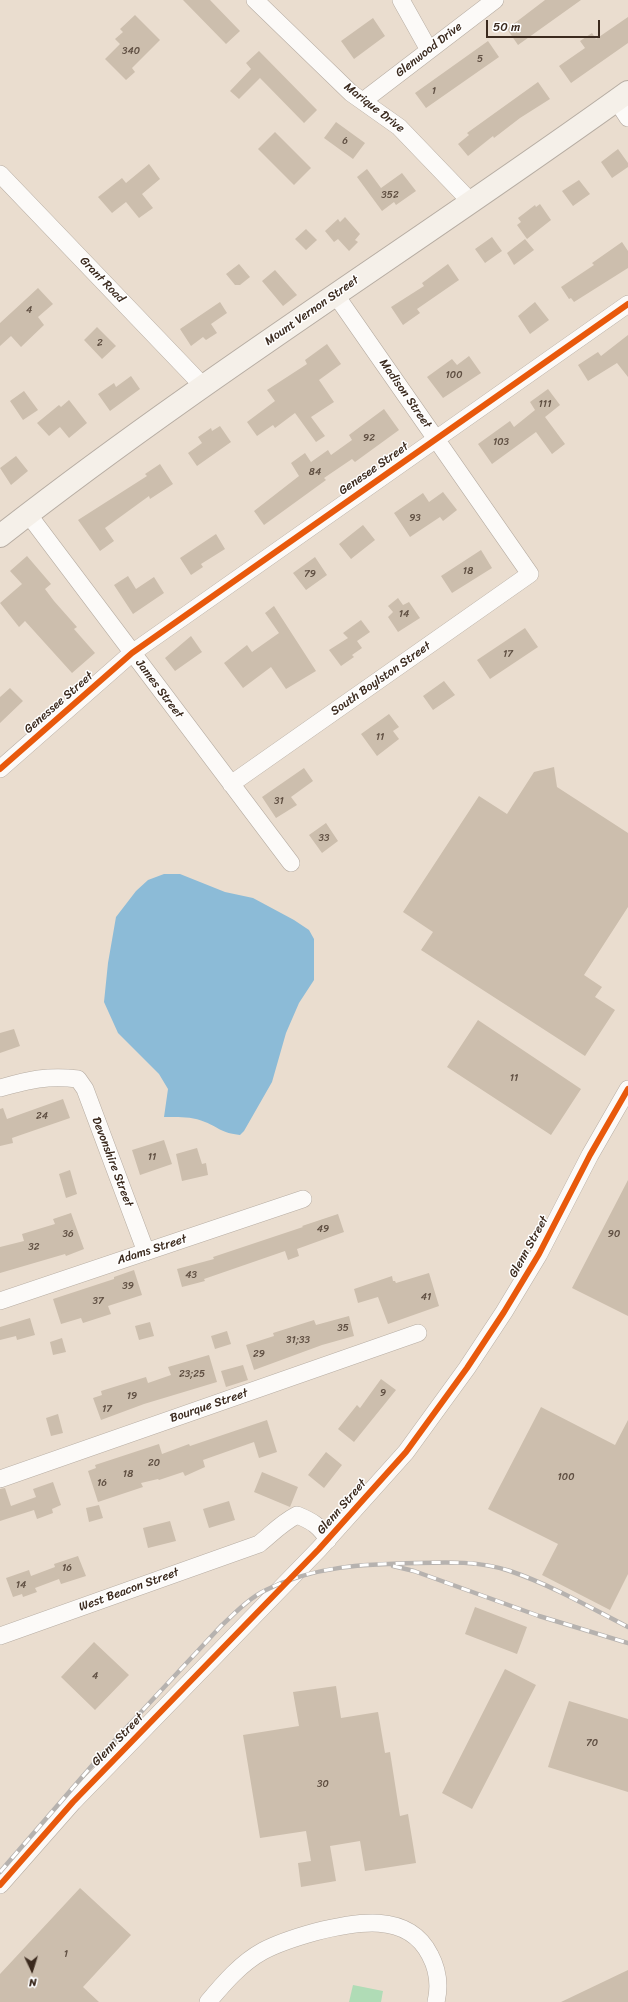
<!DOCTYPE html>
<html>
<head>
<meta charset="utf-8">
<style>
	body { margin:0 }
	#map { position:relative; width:628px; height:2002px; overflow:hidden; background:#eaddcf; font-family:Sriracha,sans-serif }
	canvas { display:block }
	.north { position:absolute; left:12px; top:1950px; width:40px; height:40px; -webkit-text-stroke:3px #fff; paint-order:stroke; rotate:176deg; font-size:11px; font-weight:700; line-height:16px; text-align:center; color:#3b2a1e }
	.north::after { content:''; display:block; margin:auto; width:14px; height:18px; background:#3b2a1e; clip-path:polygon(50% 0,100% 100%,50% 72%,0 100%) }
	.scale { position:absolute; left:486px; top:20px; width:114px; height:18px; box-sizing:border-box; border:2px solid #3b2a1e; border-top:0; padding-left:5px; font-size:12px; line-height:14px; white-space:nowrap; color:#3b2a1e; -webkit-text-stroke:3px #fff; paint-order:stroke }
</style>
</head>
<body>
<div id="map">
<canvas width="628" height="2002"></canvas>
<div class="north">N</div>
<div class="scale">50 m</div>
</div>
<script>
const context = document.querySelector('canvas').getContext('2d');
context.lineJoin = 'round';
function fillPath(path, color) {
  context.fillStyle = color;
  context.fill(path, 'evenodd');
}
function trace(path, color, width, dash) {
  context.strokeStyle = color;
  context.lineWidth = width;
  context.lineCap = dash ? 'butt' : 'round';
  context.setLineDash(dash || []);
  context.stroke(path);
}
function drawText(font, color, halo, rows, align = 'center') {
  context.font = font + ' Sriracha,sans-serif';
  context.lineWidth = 3;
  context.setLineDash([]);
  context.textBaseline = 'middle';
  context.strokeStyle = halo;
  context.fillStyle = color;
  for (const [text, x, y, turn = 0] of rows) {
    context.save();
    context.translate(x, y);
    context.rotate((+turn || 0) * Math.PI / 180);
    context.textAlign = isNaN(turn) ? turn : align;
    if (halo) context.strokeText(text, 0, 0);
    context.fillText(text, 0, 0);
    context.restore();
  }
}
fillPath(new Path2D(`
	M 353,1985 L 383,1991 L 381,2002 L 349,2002 Z`), '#b0dcb6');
fillPath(new Path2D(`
	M 164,874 L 180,874 L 225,892 L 253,898 L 294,920 L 309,930 L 314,939 L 314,980 L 299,1003 L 286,1033 L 272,1082 L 244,1131 L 240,1135 C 221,1133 220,1128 205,1122 C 191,1116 178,1117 164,1117 L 168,1089 L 159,1074 L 118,1033 L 104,1002 L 108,963 L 116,917 L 136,891 L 148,880 Z`), '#8cbbd7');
fillPath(new Path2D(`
	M 183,0 L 210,0 L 240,31 L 226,44 Z
	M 545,0 L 581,0 L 518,45 L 507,29 Z
	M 135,15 L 160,40 L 132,68 L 135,72 L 126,80 L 105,59 L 120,44 L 115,39 L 123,32 L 120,29 Z
	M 628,17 L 628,43 L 571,83 L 559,66 L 585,48 L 580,41 L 592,33 L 596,39 Z
	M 373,18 L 385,36 L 354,59 L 341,41 Z
	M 488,41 L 499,57 L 426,108 L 415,93 Z
	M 259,51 L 317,110 L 304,123 L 260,78 L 239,99 L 230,91 L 251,69 L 246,63 Z
	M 538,82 L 550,99 L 520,118 L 494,138 L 493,136 L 468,156 L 458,144 L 469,135 L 467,133 Z
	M 336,122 L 365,143 L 353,159 L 324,138 Z
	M 275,132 L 311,168 L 294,185 L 258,149 Z
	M 618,149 L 628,163 L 628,167 L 612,178 L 601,162 Z
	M 149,164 L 160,179 L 142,194 L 153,208 L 139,218 L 126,202 L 112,213 L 98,197 L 122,178 L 126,183 Z
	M 367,169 L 381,188 L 402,173 L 416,191 L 396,205 L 394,202 L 382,211 L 357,177 Z
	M 579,180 L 590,194 L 573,206 L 562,191 Z
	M 540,204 L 551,220 L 527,239 L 517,225 L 521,222 L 518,218 L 535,205 L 536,207 Z
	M 345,217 L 360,234 L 355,240 L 358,242 L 349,251 L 338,239 L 334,242 L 325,231 L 338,219 L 340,222 Z
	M 306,229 L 317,240 L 306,250 L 295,239 Z
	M 492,237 L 502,251 L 485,263 L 475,249 Z
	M 525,239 L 534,250 L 514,265 L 507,253 Z
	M 622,242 L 628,251 L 628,268 L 574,302 L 571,298 L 569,299 L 561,287 L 594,265 L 592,263 Z
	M 239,264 L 250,277 L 240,285 L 235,285 L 226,274 Z
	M 448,264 L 459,280 L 417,309 L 420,313 L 403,325 L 391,307 L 424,286 L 422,283 Z
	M 275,270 L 297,295 L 283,306 L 262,281 Z
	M 38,288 L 53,304 L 38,317 L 44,325 L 21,347 L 11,336 L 0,346 L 0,323 Z
	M 220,302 L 227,313 L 211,324 L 217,333 L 206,340 L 203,337 L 191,346 L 180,329 Z
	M 535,302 L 549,320 L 530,334 L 518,316 Z
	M 97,327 L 116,346 L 102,359 L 84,340 Z
	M 628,335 L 628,377 L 617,363 L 588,381 L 578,365 L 598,352 L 601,356 Z
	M 327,344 L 341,364 L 319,380 L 334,402 L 311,417 L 325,436 L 316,442 L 295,413 L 275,428 L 273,425 L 257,436 L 247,422 L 275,401 L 267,390 L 307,364 L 305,360 Z
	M 469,356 L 481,373 L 443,398 L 427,377 L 452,359 L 457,365 Z
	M 131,376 L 140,389 L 110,411 L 98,394 L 114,383 L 116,387 Z
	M 548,389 L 560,405 L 545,417 L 565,444 L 552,454 L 536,432 L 492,464 L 478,444 L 510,421 L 514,427 L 535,410 L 530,402 Z
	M 24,391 L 38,410 L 23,420 L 10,401 Z
	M 69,400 L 87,423 L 69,438 L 60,427 L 49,436 L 37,423 L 59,405 L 61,407 Z
	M 384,409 L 399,430 L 355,462 L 352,459 L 324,478 L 326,480 L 264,525 L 254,511 L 299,476 L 291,463 L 305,453 L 311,462 L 328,450 L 331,455 L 352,440 L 349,435 Z
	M 220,426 L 231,442 L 197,466 L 188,453 L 202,443 L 198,437 L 211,428 L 212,431 Z
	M 16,456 L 28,471 L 11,485 L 0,468 Z
	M 160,464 L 173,484 L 150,499 L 149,496 L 105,528 L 114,541 L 100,551 L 78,520 L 147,476 L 145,474 Z
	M 443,492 L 457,510 L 443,521 L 440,517 L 410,537 L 394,513 L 423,493 L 429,502 Z
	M 363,525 L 375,540 L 351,559 L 339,544 Z
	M 216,534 L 225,549 L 201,564 L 203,567 L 191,575 L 180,558 Z
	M 481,550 L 492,568 L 452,593 L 441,576 Z
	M 27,556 L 51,584 L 45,589 L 54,601 L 77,627 L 74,629 L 95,653 L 72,673 L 25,621 L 19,627 L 0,603 L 22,584 L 10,571 Z
	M 315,557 L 327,575 L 306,590 L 293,573 Z
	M 128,576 L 136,589 L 154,577 L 164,593 L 133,614 L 114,585 Z
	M 398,598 L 403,605 L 409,602 L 420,618 L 398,632 L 388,617 L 393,612 L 388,606 Z
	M 274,606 L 316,671 L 286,689 L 271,667 L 243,688 L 224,663 L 247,645 L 252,652 L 279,633 L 265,613 Z
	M 361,620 L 370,632 L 357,641 L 362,648 L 352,655 L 354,657 L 341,666 L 329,650 L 348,638 L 343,633 Z
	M 525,628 L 538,647 L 490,679 L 477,660 Z
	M 191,636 L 202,652 L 175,671 L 165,658 Z
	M 444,681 L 455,695 L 433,710 L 423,696 Z
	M 10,688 L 23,701 L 0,723 L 0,697 Z
	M 389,714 L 399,727 L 393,731 L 399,739 L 377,756 L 361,734 Z
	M 554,767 L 557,787 L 628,833 L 628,907 L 584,975 L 602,987 L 595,997 L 615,1010 L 585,1056 L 421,950 L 433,932 L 403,912 L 479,796 L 507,814 L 534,772 Z
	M 304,768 L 313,781 L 291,797 L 297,805 L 276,818 L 262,797 Z
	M 326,823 L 338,841 L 322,853 L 309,835 Z
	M 478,1020 L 581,1089 L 551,1135 L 447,1067 Z
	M 14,1029 L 20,1046 L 0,1053 L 0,1033 Z
	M 63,1099 L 70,1118 L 12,1138 L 13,1143 L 0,1146 L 0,1109 L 3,1108 L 7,1119 Z
	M 164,1140 L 172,1164 L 140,1175 L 132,1150 Z
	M 197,1148 L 202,1164 L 206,1163 L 208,1175 L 182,1181 L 176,1154 Z
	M 70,1170 L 77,1194 L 66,1198 L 59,1174 Z
	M 628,1180 L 628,1316 L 572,1288 Z
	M 71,1213 L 84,1249 L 66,1256 L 65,1254 L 0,1273 L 0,1247 L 24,1241 L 22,1234 L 55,1224 L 53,1219 Z
	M 338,1214 L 344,1232 L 297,1249 L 299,1256 L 288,1260 L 285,1251 L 204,1279 L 205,1281 L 182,1287 L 177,1269 L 214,1259 L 213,1257 L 303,1227 L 302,1226 Z
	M 134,1270 L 142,1295 L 108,1306 L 111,1314 L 83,1323 L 81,1318 L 61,1324 L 53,1299 L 114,1279 L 114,1277 Z
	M 429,1273 L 439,1306 L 388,1324 L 378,1297 L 358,1303 L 354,1289 L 392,1276 L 393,1281 L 395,1281 L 396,1283 Z
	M 349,1316 L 354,1336 L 322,1345 L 254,1370 L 246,1345 L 274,1336 L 273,1333 L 314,1320 L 316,1325 Z
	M 30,1318 L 35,1335 L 17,1340 L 16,1336 L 0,1340 L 0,1327 Z
	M 150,1322 L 154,1336 L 139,1340 L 135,1326 Z
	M 227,1331 L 231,1344 L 215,1349 L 211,1336 Z
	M 62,1338 L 66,1352 L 53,1355 L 50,1342 Z
	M 209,1355 L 217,1382 L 144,1404 L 101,1420 L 93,1398 L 102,1395 L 101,1391 L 146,1377 L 148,1383 L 171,1375 L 168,1367 Z
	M 243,1365 L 248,1380 L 226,1387 L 221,1371 Z
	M 381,1379 L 396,1390 L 354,1442 L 338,1429 L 357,1405 L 360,1408 Z
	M 541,1407 L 615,1445 L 628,1420 L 628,1574 L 610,1610 L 542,1575 L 558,1544 L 488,1509 Z
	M 58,1414 L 63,1433 L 51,1436 L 46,1418 Z
	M 267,1420 L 277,1452 L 259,1458 L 254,1442 L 203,1460 L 205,1467 L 185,1476 L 183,1472 L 159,1480 L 158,1479 L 141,1483 L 143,1487 L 98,1502 L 88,1471 L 96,1468 L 95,1465 L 159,1444 L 162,1454 L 189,1444 L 190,1446 Z
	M 326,1452 L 342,1465 L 324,1488 L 308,1475 Z
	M 262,1472 L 298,1487 L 290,1507 L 254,1492 Z
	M 53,1482 L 61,1505 L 52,1509 L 53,1513 L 37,1519 L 34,1510 L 0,1521 L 0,1489 L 5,1488 L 11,1506 L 36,1497 L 33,1489 Z
	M 229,1501 L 235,1520 L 209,1528 L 203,1509 Z
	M 99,1505 L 103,1518 L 89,1522 L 86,1508 Z
	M 170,1521 L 176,1541 L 148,1548 L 143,1528 Z
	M 78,1556 L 86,1576 L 61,1584 L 59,1579 L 35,1588 L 37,1592 L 23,1597 L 22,1594 L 13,1597 L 6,1578 L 29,1570 L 31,1576 L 55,1567 L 54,1564 Z
	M 475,1607 L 527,1627 L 517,1654 L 465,1634 Z
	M 94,1642 L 129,1675 L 95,1710 L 61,1677 Z
	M 505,1669 L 536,1685 L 472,1809 L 442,1793 Z
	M 336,1686 L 341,1718 L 378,1712 L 385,1753 L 390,1752 L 400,1816 L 408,1814 L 416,1863 L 365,1871 L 360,1841 L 330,1846 L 336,1881 L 301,1887 L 298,1863 L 311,1861 L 306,1831 L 260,1838 L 243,1735 L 299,1726 L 293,1692 Z
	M 569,1701 L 628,1719 L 628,1792 L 548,1767 Z
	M 80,1888 L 131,1935 L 83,1987 L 99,2002 L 0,2002 L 0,1974 Z
	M 628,1970 L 628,2002 L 561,2002 Z`), '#ccbead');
const street = new Path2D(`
	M 255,0 L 351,93 L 399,127 L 472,203
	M 401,0 L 429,50
	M 363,101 L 495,0
	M 617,101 L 628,118
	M 0,174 L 204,387
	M 28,514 L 291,863
	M 0,769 L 132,653 L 628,304
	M 231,784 L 530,574 L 335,294
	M 0,1088 C 29,1080 48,1075 78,1079 L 85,1089 L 146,1252
	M 0,1301 L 303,1199
	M 0,1479 L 418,1333
	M 0,1636 L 259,1544 C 273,1533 280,1524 297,1515 C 312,1521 320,1526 328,1540
	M 0,1885 L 73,1802 L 319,1549 L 406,1452 L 467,1368 L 504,1312 L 539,1254 L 590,1155 L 628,1089
	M 208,2002 C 224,1983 241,1963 263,1951 C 280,1942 297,1937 315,1932 C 354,1922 408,1911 430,1955 C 438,1970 440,1985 436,2002`);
const secondary = new Path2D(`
	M 0,536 C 202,378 420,242 628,92`);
trace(street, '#b6aca2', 18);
trace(secondary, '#b6aca2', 24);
trace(street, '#fcfaf8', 17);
trace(secondary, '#f5f0e9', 22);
const rail = new Path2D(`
	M 393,1566 L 414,1571 L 539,1616 L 628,1643
	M 0,1872 L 102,1754 L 221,1626 C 235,1613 249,1598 266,1590 C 313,1566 365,1564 417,1563 C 448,1562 480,1561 510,1571 C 551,1585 589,1607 628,1627`);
trace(rail, '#b6b2af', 4.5);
trace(rail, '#fff', 3, [9]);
trace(new Path2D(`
	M 0,769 L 132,653 L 628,304
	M 0,1885 L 73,1802 L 319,1549 L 406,1452 L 467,1368 L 504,1312 L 539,1254 L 590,1155 L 628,1089`), '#e8590c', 6);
drawText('10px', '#5f4f42', null, [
	["340",131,51],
	["5",480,59],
	["1",434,91],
	["6",345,141],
	["352",390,195],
	["4",29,310],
	["2",100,343],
	["100",454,375],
	["111",545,404],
	["92",369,438],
	["103",501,442],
	["84",315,472],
	["93",415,518],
	["18",468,571],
	["79",310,574],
	["14",404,614],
	["17",508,654],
	["11",380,737],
	["31",279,801],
	["33",324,838],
	["11",514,1078],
	["24",42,1116],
	["11",152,1157],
	["49",323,1229],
	["36",68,1234],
	["90",614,1234],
	["32",34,1247],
	["43",191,1275],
	["39",128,1286],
	["41",426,1297],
	["37",98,1301],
	["35",343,1328],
	["31;33",298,1340],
	["29",259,1354],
	["23;25",192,1374],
	["9",383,1393],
	["19",132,1396],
	["17",107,1409],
	["20",154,1463],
	["18",128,1474],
	["100",566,1477],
	["16",102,1483],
	["16",67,1568],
	["14",21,1585],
	["4",95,1676],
	["70",592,1743],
	["30",323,1784],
	["1",66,1954]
]);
drawText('12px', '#3b2a1e', '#fff', [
	["Glenwood Drive",429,50,-38],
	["Marique Drive",374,108,38],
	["Grant Road",102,280,46],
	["Mount Vernon Street",312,311,-35],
	["Madison Street",405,394,55],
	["Genesee Street",374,469,-35],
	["South Boylston Street",381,679,-35],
	["James Street",159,689,53],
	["Genessee Street",59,703,-41],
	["Devonshire Street",112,1162,69],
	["Glenn Street",529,1247,-61],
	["Adams Street",152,1250,-18],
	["Bourque Street",209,1406,-19],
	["Glenn Street",342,1507,-49],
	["West Beacon Street",129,1590,-20],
	["Glenn Street",118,1740,-46]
]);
</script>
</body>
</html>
